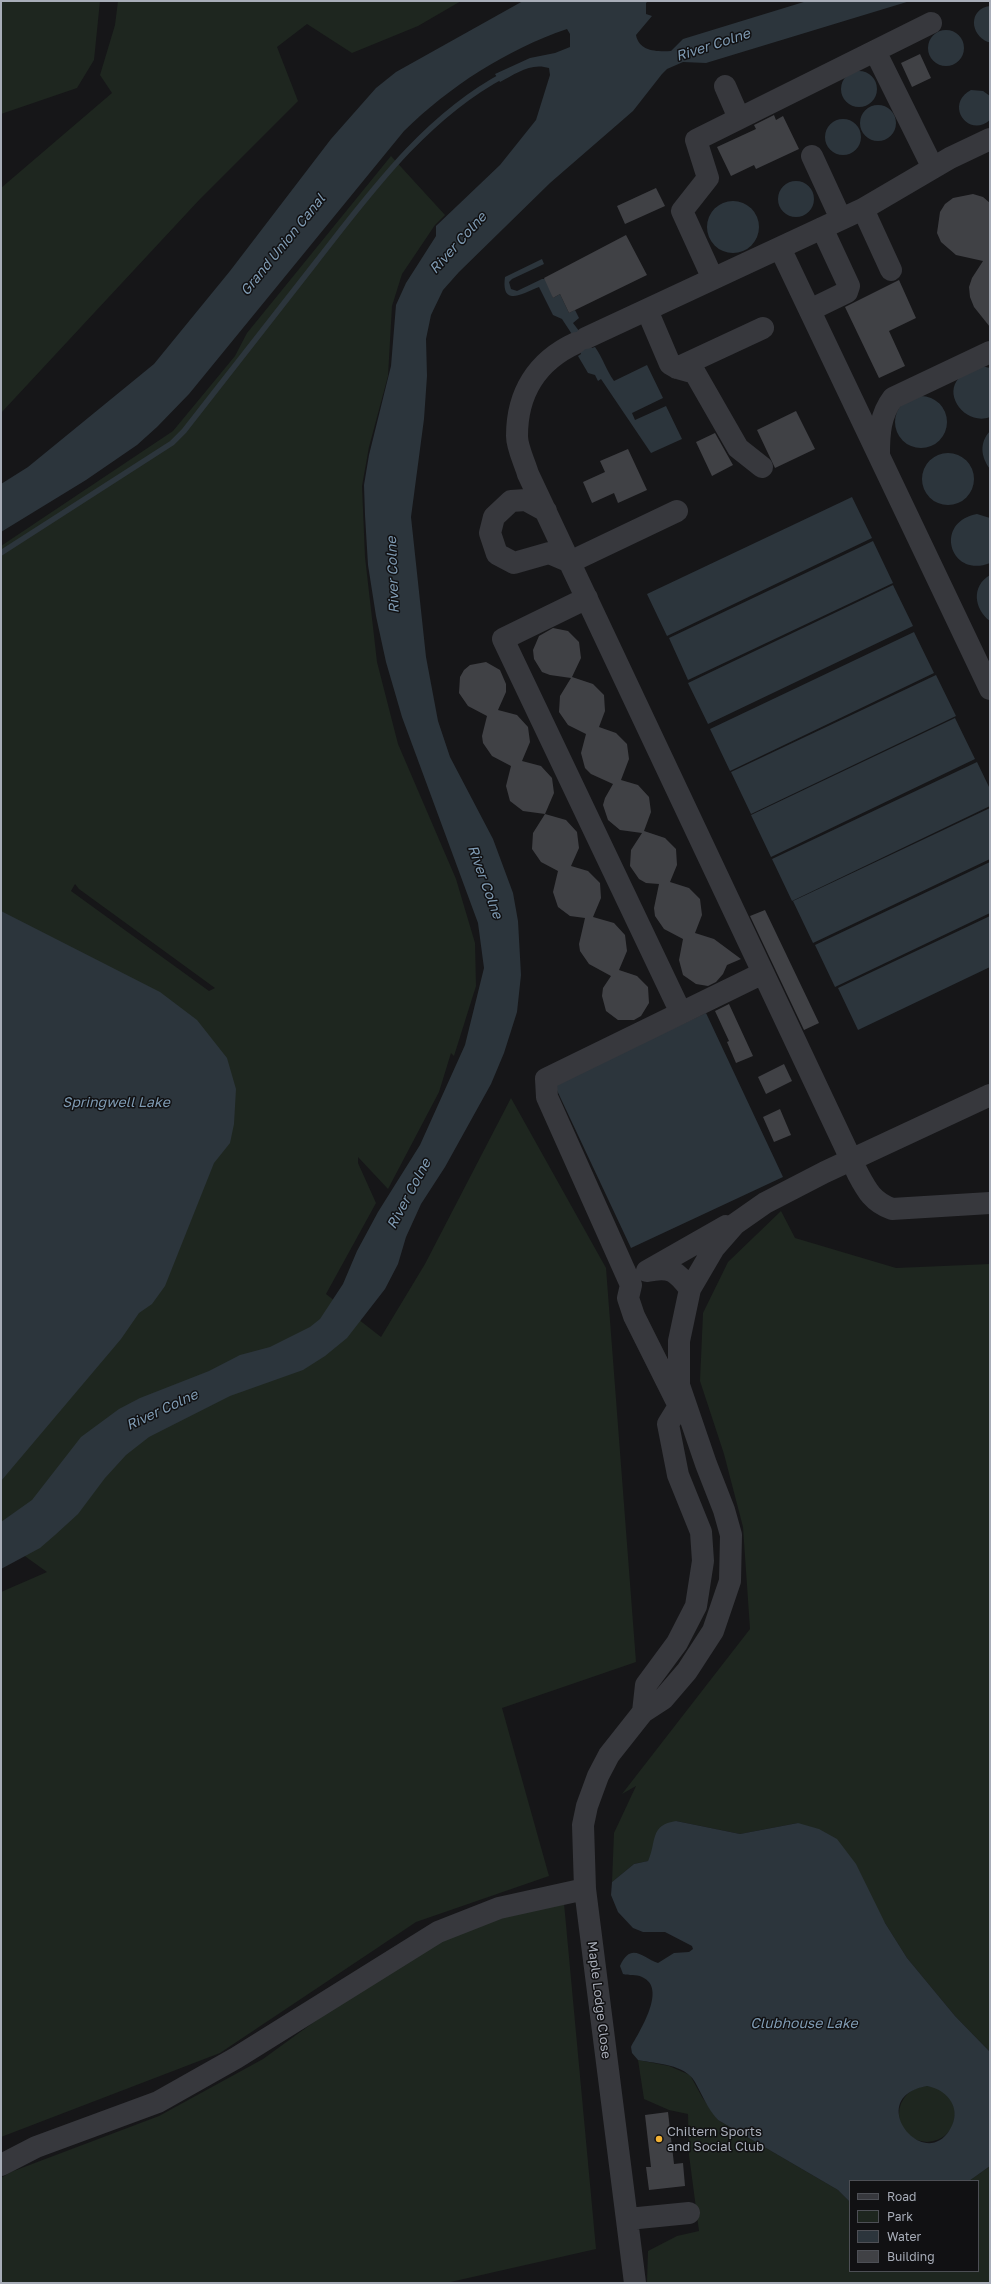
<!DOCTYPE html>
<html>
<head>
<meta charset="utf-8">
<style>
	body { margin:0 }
	#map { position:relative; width:991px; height:2284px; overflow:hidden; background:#161618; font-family:"Golos Text",sans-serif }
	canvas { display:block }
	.frame { position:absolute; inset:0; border:2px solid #a8adb8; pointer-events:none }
	.legend { position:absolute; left:849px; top:2180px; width:130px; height:92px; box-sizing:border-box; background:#111113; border:1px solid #4d4f55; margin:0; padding:5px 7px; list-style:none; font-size:12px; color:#a8adb8 }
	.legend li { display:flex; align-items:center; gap:8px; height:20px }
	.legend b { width:20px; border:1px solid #4d4f55 }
</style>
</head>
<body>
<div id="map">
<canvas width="991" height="2284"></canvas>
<div class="frame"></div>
<ul class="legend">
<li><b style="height:5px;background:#37383d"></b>Road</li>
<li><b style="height:11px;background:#1e261f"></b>Park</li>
<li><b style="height:11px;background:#2c353c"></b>Water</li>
<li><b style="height:11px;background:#404145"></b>Building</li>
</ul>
</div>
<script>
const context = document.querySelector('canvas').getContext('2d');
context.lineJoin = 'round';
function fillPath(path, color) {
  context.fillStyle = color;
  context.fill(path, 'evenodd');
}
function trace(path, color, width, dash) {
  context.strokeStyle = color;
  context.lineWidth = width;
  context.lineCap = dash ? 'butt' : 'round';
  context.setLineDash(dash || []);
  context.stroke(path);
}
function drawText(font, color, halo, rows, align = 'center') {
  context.font = font + ' "Golos Text",sans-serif';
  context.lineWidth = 3;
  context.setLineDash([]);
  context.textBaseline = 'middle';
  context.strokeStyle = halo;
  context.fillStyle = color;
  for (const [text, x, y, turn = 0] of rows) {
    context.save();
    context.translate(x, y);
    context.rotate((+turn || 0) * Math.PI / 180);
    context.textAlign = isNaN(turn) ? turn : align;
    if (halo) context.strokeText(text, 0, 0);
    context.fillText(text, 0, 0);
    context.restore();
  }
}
fillPath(new Path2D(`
	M 1,1 L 100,1 L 94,60 L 77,88 L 1,114 Z
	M 118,1 L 461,1 L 418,26 L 352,53 L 307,24 L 277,47 L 298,101 L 200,199 L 1,413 L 1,188 L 112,93 L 100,75 L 115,25 Z
	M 391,156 L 445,215 L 435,225 L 402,274 L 392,306 L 388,376 L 369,447 L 362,486 L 365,557 L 377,662 L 398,744 L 456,879 L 475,943 L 476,986 L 454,1056 L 451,1053 L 439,1092 L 388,1189 L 358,1157 L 358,1163 L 376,1203 L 326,1294 L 381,1337 L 425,1264 L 511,1098 L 606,1268 L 636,1662 L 502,1708 L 549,1876 L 416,1922 L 220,2053 L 1,2137 L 1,1592 L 47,1572 L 1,1539 L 1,546 L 173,431 L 235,356 L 247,333 ZM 75,884 L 79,889 L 215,988 L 209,991 L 71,891 Z
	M 781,1211 L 795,1238 L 896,1268 L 990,1264 L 990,2052 L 955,2016 L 907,1958 L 885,1923 L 798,1823 L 740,1834 L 676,1821 L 648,1861 L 634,1864 L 612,1882 L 614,1833 L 636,1786 L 622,1794 L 750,1629 L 743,1527 L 724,1454 L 700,1381 L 703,1313 L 728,1262 Z
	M 564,1903 L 596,2249 L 446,2283 L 1,2283 L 1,2178 L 11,2172 L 159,2116 L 263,2059 L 438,1932 Z
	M 638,2060 L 669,2066 L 690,2075 L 702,2097 L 718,2120 L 838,2190 L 850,2202 L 850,2271 L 978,2271 L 978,2181 L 969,2181 L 990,2166 L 990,2283 L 647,2283 L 648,2251 L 677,2236 L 699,2231 L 689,2155 L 688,2114 L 669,2110 L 644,2099 Z
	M899 2114a28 28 0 1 1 56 0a28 28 0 1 1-56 0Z`), '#1e261f');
fillPath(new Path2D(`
	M 523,1 L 648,1 L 646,3 L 646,14 L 652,16 L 636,35 C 639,51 656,52 671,51 L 683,39 L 807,1 L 910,1 L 706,63 L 683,62 L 667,69 L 662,74 L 633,111 L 550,183 L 459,272 L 443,290 L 431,315 L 426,339 L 427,376 L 424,419 L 411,517 L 426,657 L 438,721 L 450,757 L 493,839 L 513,893 L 518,921 L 521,975 L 517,1012 L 504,1053 L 491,1084 L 445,1167 L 421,1204 L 406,1237 L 398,1264 L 385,1289 L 347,1338 L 325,1356 L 303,1370 L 230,1396 L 149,1437 L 126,1455 L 105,1478 L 78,1514 L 55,1535 L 40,1548 L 1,1569 L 1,1522 L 32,1500 L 81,1437 L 119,1409 L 140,1398 L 209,1371 L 240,1355 L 270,1347 L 310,1327 L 320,1319 L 343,1284 L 357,1251 L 378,1212 L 420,1145 L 465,1045 L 484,968 L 478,923 L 402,717 L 386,662 L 376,616 L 368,565 L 365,515 L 364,485 L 369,455 L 391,366 L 396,305 L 406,283 L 436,236 L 436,226 L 500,165 L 536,120 L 550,75 L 549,68 C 531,62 515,74 500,82 L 495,74 L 530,58 L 555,53 L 570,47 L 570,34 L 567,29 C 506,50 450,86 404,131 L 189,394 L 157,427 L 137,445 L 86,480 L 1,532 L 1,484 L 28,467 L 154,364 L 230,271 L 331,139 L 376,88 L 396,72 Z
	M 990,6 L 990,42 L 988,42 C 970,35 968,9 990,6 Z
	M928 48a18 18 0 1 1 36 0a18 18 0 1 1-36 0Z
	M841 89a18 18 0 1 1 36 0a18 18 0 1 1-36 0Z
	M 971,90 L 983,91 L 990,96 L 990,120 C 968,139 944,104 971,90 Z
	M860 123a18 18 0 1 1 36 0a18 18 0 1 1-36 0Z
	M825 137a18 18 0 1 1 36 0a18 18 0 1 1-36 0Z
	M778 199a18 18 0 1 1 36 0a18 18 0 1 1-36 0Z
	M707 227a26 26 0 1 1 52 0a26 26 0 1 1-52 0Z
	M 542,259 L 544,264 L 512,279 L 509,282 L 511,289 L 517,291 L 542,279 L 550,279 L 553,298 L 560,294 L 569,313 L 575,310 L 579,318 L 573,323 L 592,348 L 595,347 C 603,358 606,370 614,381 L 647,365 L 663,398 L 632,413 L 635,420 L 666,406 L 682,439 L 651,453 L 601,379 L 598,381 L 595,375 L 588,373 L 578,356 L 581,354 L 579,345 L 562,319 L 553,315 L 539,287 C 523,293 501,308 505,277 Z
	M 981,366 L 990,368 L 990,417 C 967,426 942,396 959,378 C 964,373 974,370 981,366 Z
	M895 422a26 26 0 1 1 52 0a26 26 0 1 1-52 0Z
	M 990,431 L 990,469 C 981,457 979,443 990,431 Z
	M922 479a26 26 0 1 1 52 0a26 26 0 1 1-52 0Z
	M 852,497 L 872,538 L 667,636 L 647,594 Z
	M 977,514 L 990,518 L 990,563 C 950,579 933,522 977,514 Z
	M 873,541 L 893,583 L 688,680 L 669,638 Z
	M 990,575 L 990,621 C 974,609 971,586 990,575 Z
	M 893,585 L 913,626 L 708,724 L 688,683 Z
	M 914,632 L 934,673 L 730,771 L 710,729 Z
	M 936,675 L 956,716 L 751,814 L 731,772 Z
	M 955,718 L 975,759 L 771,857 L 751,815 Z
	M 977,762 L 990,789 L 990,806 L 792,901 L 772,859 Z
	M 990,808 L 990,859 L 813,943 L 793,901 Z
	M 990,862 L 990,913 L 835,987 L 815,945 Z
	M 1,911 L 160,992 L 197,1020 L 227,1058 L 236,1089 L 234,1124 L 230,1143 L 214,1163 L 165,1286 L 152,1304 L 139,1313 L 121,1339 L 1,1481 Z
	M 990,916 L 990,967 L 858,1030 L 838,988 Z
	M 706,1013 L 783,1177 L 631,1248 L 554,1084 Z
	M 676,1821 L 740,1834 L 798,1823 L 819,1829 L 837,1839 L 856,1864 L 885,1923 L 907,1958 L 955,2016 L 990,2052 L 990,2166 L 969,2181 L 850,2181 L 850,2202 L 838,2190 L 718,2120 C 707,2108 703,2096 695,2082 C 685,2064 657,2064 638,2060 L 632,2053 L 631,2047 C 639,2032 668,1988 642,1977 C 636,1974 629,1976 623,1974 L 620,1966 C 631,1941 643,1958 658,1963 L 674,1953 L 689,1952 L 693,1949 L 692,1946 L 665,1932 L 643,1932 L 633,1928 L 618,1912 L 611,1895 L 612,1882 L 634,1864 L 648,1861 C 657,1842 649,1825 676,1821 ZM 927,2086 C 949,2090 963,2110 949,2131 C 922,2172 864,2097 927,2086 Z`), '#2c353c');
trace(new Path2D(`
	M 1,553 L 172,443 L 184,431 C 228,375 272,318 316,262 C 370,193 425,117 504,75`), '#2c353c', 5.5);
fillPath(new Path2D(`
	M 920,54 L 931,78 L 912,87 L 901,63 Z
	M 774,115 L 776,120 L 783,116 L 799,149 L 756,169 L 754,165 L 731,176 L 717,147 L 756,129 L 754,125 Z
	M 656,188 L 665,206 L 625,224 L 617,206 Z
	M 973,194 L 983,197 L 990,203 L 990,327 L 974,307 L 970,297 L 969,287 L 972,278 L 983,261 L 956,255 L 941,242 L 937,233 L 940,212 L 945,204 L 953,198 Z
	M 626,235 L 647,275 L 569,313 L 560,294 L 553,298 L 544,278 Z
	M 899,280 L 916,318 L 889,331 L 905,366 L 879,378 L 845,307 Z
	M 796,411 L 815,449 L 775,468 L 757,430 Z
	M 715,433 L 733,465 L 712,476 L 696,442 Z
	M 628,449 L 647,490 L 618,503 L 614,493 L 592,503 L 583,482 L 605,472 L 600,461 Z
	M 553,628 L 568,631 L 579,642 L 581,658 L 572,677 L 593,684 L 604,695 L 605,711 L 599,727 L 616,733 L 627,744 L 629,759 L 621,780 L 638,785 L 649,797 L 651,812 L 644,831 L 665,838 L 676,849 L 677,865 L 670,882 L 689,888 L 700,899 L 702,915 L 695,933 L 714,939 L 741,959 L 727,965 L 723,974 L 716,982 L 708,986 L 696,984 L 683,975 L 679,960 L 683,939 L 664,929 L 655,916 L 654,908 L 659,884 L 646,883 L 639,879 L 630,866 L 631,850 L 642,833 L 620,830 L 608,820 L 603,805 L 605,798 L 613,784 L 591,774 L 585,768 L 581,753 L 586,734 L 568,725 L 559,712 L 560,696 L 571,678 L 550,675 L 542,672 L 534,659 L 533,650 L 539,636 Z
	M 486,662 L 500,670 L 506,684 L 506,692 L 498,710 L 517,715 L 528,727 L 530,742 L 522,761 L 541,766 L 552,778 L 554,793 L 545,814 L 566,820 L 577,832 L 579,848 L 571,866 L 588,871 L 600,883 L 601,898 L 593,917 L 614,923 L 625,935 L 627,951 L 619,970 L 637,976 L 648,987 L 649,1003 L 641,1016 L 634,1020 L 618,1020 L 606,1011 L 602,996 L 603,988 L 611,976 L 589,964 L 580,951 L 579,944 L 585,918 L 570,916 L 558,907 L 553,892 L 558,871 L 541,862 L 532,849 L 533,833 L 545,814 L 523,811 L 510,801 L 506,786 L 511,766 L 492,756 L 483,743 L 482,736 L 487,716 L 468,706 L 459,693 L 460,677 L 464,670 L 470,665 Z
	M 765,910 L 819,1023 L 804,1030 L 750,916 Z
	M 729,1004 L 753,1056 L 736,1063 L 727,1042 L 729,1041 L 715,1011 Z
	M 784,1064 L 792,1081 L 766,1094 L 758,1077 Z
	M 780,1109 L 791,1135 L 774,1142 L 763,1117 Z
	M 668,2112 L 674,2164 L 683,2163 L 685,2186 L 649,2190 L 646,2167 L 651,2167 L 645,2115 Z`), '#404145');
trace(new Path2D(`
	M 875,51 L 933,168
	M 725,86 L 739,118
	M 812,156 L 841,219
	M 863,209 L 891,270
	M 780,248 L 990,689
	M 713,279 L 682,211 L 708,178 L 696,140 L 931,23
	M 647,310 L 670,364 L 677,368 L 763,328
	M 810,310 L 847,292 L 849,286 L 822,228
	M 586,338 L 863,209 L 950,158 L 990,139
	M 576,343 C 537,361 517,393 517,436 C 517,448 525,463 528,474 L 858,1174 C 867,1191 873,1202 892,1209 L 990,1203
	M 677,368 L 695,373 L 738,448 L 762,467
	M 879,454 C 879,434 880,415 893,398 L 990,352
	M 546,511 L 526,500 L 511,501 L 494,517 L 490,533 L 497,554 L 514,563 L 549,553 L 570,562 L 677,511
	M 587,598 L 503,639 L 681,1013
	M 647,1271 L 726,1226
	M 647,1271 C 671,1266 676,1271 690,1289
	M 679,1401 L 679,1341 L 690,1289 L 714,1248 L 735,1224 L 765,1203 L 825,1172 L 990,1095
	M 643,1712 L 646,1685 L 677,1643 L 696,1606 L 703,1561 L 701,1532 L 678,1475 L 668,1424 L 679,1406 L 634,1316 L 628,1298 L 631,1285 L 547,1097 L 546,1079 L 763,973
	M 1,2165 L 36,2147 L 158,2102 L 236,2058 L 438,1932 L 499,1908 L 585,1889
	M 628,2219 L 689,2213
	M 635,2283 L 585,1889 L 583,1825 L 587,1806 L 598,1776 L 609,1755 L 643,1712 L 663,1699 L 687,1671 L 713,1631 L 730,1581 L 731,1535 L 724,1510 L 706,1464 L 680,1388`), '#37383d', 22);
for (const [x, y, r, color] of [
	[659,2139,4,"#f2b134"]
]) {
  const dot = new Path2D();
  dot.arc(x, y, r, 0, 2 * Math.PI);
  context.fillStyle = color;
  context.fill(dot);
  trace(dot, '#111113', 1.5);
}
drawText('13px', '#a8adb8', '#111113', [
	["Maple Lodge Close",599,2000,83]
]);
drawText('13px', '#a8adb8', '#111113', [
	["Chiltern Sports",667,2132],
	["and Social Club",667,2147]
], 'left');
drawText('italic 14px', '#7f9bb3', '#111113', [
	["River Colne",713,45,-18],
	["River Colne",458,243,-48],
	["Grand Union Canal",283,245,-51],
	["River Colne",393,575,-92],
	["River Colne",485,882,70],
	["Springwell Lake",116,1103],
	["River Colne",409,1194,-62],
	["River Colne",162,1410,-25],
	["Clubhouse Lake",804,2024]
]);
</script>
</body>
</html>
